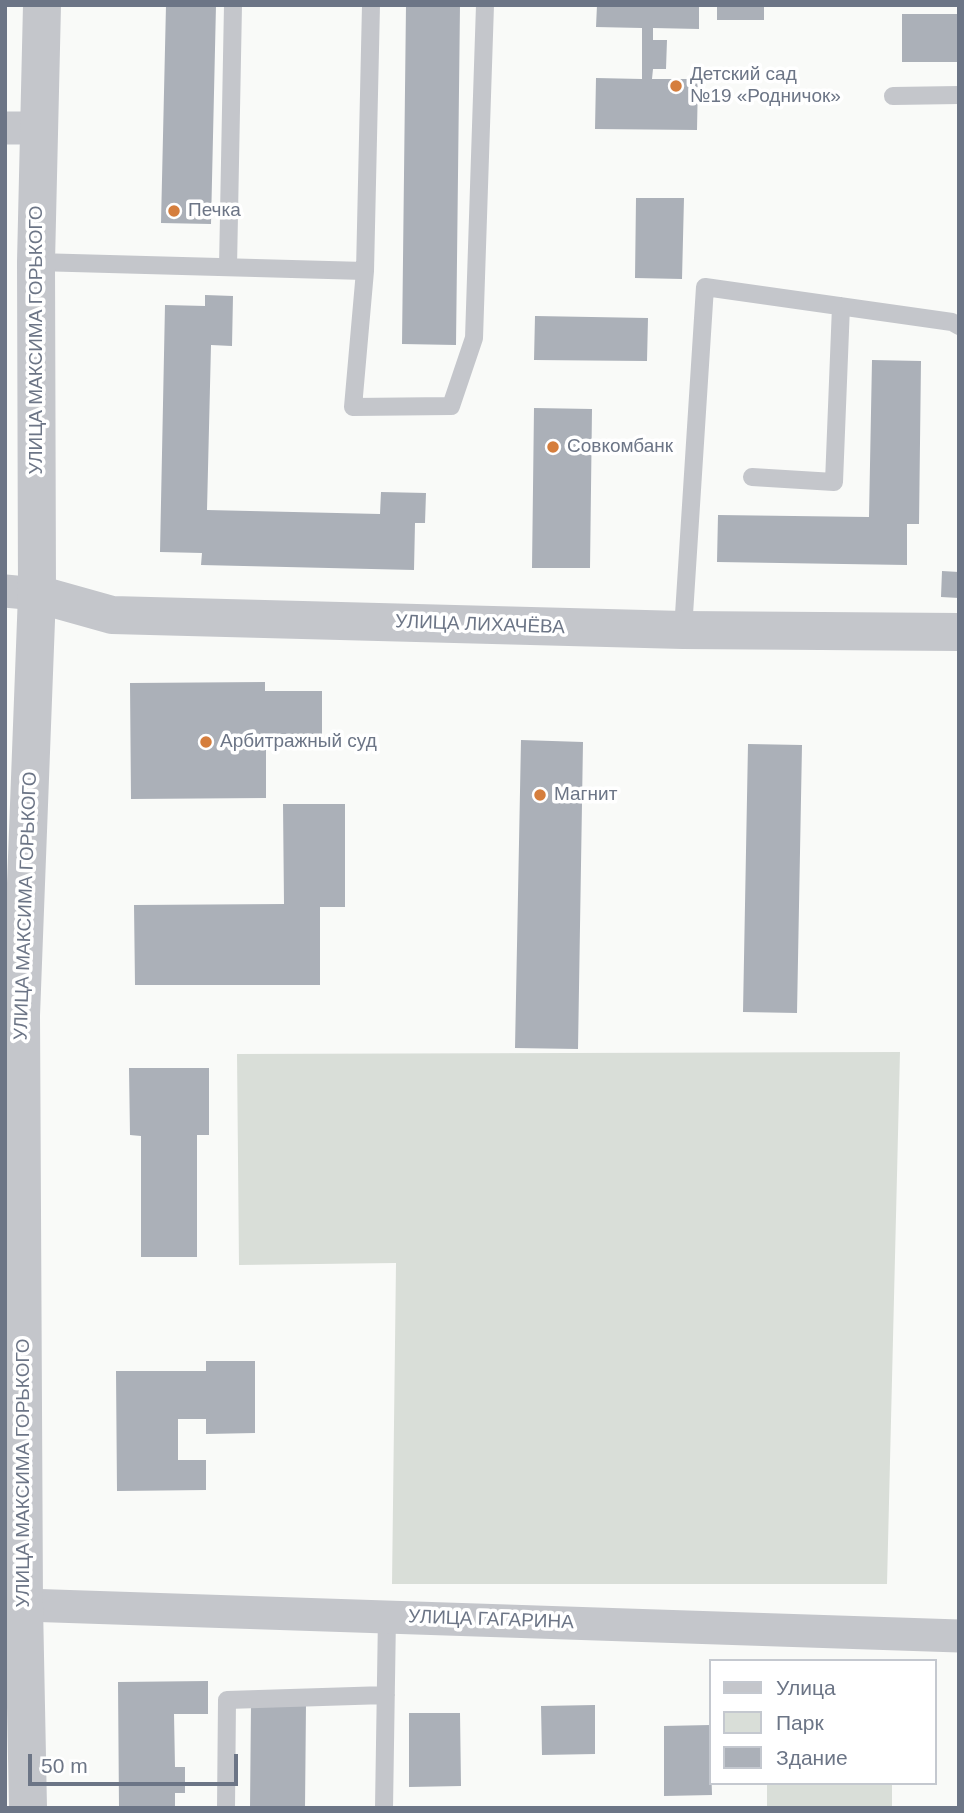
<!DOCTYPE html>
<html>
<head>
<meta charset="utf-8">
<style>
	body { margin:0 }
	#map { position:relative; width:964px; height:1813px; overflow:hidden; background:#f9faf8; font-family:Arial,sans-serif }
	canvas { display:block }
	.frame { position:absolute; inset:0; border:7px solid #6c7586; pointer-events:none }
	.legend { position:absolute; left:709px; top:1659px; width:228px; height:126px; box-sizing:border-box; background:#fff; border:2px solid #c4c8cf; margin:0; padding:9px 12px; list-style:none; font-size:21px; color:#6c7586 }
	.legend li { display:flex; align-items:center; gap:14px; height:35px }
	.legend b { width:35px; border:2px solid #c4c8cf }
	.scale { position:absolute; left:28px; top:1754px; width:210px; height:32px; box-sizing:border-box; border:4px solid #6c7586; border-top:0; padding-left:9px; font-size:21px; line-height:24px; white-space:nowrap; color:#6c7586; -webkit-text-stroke:5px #fff; paint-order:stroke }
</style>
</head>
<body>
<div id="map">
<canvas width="964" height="1813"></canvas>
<div class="frame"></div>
<ul class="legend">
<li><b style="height:9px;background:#c4c6cb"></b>Улица</li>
<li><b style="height:19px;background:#d9ded8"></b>Парк</li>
<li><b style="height:19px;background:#abb0b8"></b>Здание</li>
</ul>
<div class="scale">50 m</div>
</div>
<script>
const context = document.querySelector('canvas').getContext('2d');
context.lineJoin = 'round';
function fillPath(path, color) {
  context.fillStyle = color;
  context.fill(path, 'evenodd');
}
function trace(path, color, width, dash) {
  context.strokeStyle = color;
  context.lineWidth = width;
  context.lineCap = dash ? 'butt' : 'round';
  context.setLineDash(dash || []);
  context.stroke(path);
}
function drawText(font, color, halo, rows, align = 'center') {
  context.font = font + ' Arial,sans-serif';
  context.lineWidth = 7;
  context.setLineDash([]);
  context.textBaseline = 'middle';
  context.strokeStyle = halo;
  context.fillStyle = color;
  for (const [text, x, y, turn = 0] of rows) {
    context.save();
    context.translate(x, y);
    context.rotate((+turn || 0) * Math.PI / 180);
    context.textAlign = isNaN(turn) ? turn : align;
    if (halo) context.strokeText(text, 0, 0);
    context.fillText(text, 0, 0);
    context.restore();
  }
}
fillPath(new Path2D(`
	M 900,1052 L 887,1584 L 392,1584 L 396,1263 L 239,1265 L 237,1054 Z
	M 767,1783 L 892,1783 L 892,1808 L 767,1808 Z`), '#d9ded8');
fillPath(new Path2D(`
	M 166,5 L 216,5 L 211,224 L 161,223 Z
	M 406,5 L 460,5 L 456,345 L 402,344 Z
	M 597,5 L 699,5 L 699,29 L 653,28 L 653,40 L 667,40 L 666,69 L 653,69 L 652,79 L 698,79 L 697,130 L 595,129 L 596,78 L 642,79 L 642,28 L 596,27 Z
	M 717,5 L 764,5 L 764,20 L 717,20 Z
	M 902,14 L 959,14 L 959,62 L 902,62 Z
	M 636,198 L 684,198 L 682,279 L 635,278 Z
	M 205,295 L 233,296 L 232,346 L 211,345 L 207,510 L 380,514 L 381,492 L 426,493 L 425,523 L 415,523 L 414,570 L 201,565 L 202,553 L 160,552 L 165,305 L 205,306 Z
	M 535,316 L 648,318 L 647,361 L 534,360 Z
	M 872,360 L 921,361 L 919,524 L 907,524 L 907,565 L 717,562 L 718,515 L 869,517 Z
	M 534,408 L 592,409 L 590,568 L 532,568 Z
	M 942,571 L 959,572 L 959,598 L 941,597 Z
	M 265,682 L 265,691 L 322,691 L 322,734 L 266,734 L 266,798 L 131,799 L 130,683 Z
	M 521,740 L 583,742 L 578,1049 L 515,1048 Z
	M 748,744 L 802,745 L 797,1013 L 743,1012 Z
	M 283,804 L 345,804 L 345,907 L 320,907 L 320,985 L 135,985 L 134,905 L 284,904 Z
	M 129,1068 L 209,1068 L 209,1135 L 197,1135 L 197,1257 L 141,1257 L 141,1136 L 130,1135 Z
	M 206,1361 L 255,1361 L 255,1433 L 206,1434 L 206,1419 L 178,1419 L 178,1460 L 206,1460 L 206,1490 L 117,1491 L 116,1371 L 206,1371 Z
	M 208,1681 L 208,1714 L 174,1714 L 175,1767 L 185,1767 L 185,1793 L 175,1793 L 175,1808 L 119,1808 L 118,1682 Z
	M 251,1704 L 306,1704 L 305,1808 L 250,1808 Z
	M 595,1705 L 595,1754 L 542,1755 L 541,1706 Z
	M 409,1713 L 460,1713 L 461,1786 L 409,1787 Z
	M 710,1725 L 712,1795 L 664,1796 L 664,1726 Z`), '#abb0b8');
trace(new Path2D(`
	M 893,96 L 959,95
	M 36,262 L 365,271 L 353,407 L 451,406 L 474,338 L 485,5
	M 228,267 L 233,5
	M 365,271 L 371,5
	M 752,477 L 834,482 L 841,306
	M 683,630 L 705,287 L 952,322 L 959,326
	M 226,1808 L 227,1700 L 386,1695
	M 384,1808 L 387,1616`), '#c4c6cb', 18);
trace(new Path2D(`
	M 5,128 L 39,128
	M 5,591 L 37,594
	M 24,1605 L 959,1636`), '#c4c6cb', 33);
trace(new Path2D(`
	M 37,594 L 112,615 L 683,630 L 959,632
	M 28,1808 L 24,1605 L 21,1015 L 37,594 L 36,262 L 42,5`), '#c4c6cb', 38);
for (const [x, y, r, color] of [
	[676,86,7,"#d57e3d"],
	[174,211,7,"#d57e3d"],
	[553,447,7,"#d57e3d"],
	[206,742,7,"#d57e3d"],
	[540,795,7,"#d57e3d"]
]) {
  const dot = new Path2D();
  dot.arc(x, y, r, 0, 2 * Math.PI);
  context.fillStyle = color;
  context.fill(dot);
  trace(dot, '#fff', 2.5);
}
drawText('19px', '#6c7586', '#fff', [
	["Детский сад",690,75],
	["№19 «Родничок»",690,97],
	["Печка",188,211],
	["Совкомбанк",567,447],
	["Арбитражный суд",220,742],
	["Магнит",554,795]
], 'left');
drawText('19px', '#6c7586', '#fff', [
	["УЛИЦА МАКСИМА ГОРЬКОГО",37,340,-90],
	["УЛИЦА ЛИХАЧЁВА",480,625,2],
	["УЛИЦА МАКСИМА ГОРЬКОГО",26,906,-88],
	["УЛИЦА МАКСИМА ГОРЬКОГО",24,1473,-90],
	["УЛИЦА ГАГАРИНА",491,1620,2]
]);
</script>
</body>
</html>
